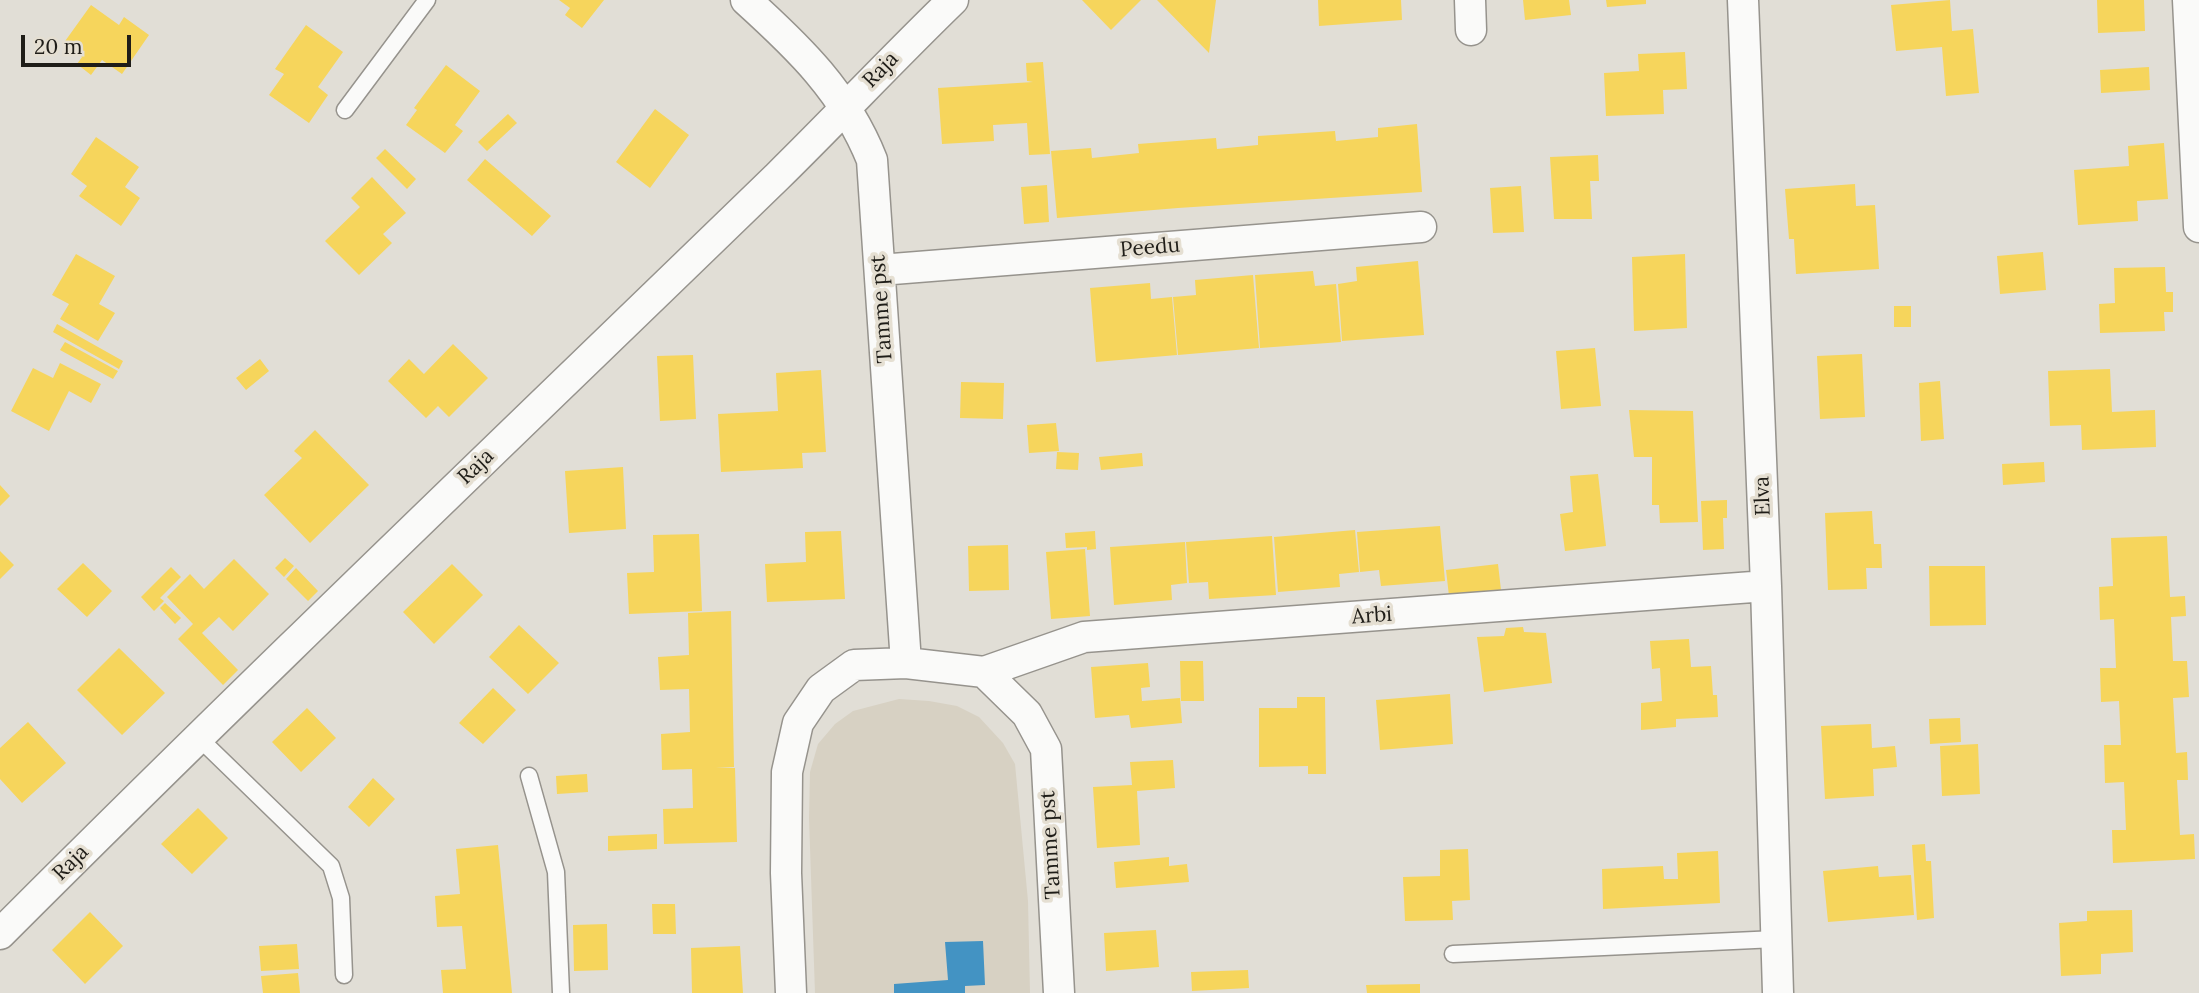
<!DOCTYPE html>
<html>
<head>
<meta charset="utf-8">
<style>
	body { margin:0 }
	#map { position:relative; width:2199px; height:993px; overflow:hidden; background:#e1ded6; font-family:Lora,serif }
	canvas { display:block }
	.scale { position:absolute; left:21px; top:35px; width:110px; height:32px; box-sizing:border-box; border:4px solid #1f1d18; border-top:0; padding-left:9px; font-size:21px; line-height:24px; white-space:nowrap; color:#1f1d18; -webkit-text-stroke:5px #e5dfd2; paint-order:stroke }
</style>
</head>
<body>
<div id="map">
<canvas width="2199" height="993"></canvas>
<div class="scale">20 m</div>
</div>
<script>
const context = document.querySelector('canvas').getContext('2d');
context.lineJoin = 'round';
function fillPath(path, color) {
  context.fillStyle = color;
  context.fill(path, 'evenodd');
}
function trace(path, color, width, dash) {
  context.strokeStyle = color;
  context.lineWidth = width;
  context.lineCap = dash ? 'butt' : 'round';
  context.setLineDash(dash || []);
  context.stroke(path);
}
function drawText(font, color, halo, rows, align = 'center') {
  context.font = font + ' Lora,serif';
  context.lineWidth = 7;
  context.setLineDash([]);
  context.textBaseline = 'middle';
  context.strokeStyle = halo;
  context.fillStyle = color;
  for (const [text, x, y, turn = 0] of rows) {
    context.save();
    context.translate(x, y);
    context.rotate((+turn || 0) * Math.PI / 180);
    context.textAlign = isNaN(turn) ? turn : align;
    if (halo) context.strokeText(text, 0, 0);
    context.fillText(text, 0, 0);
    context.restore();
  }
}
fillPath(new Path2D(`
	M 899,699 L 929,701 L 957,706 L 979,717 L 1003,743 L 1015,764 L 1028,901 L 1030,993 L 815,993 L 809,818 L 810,772 L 818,744 L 835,724 L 853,711 Z`), '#d7d1c3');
fillPath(new Path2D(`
	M 559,0 L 604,0 L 582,28 L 565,15 L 570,8 Z
	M 1082,0 L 1141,0 L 1111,30 Z
	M 1157,0 L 1216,0 L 1209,53 Z
	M 1318,0 L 1401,0 L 1402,20 L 1319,26 Z
	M 1523,0 L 1569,0 L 1571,15 L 1525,20 Z
	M 1606,0 L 1646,0 L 1646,4 L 1607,7 Z
	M 1950,0 L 1952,31 L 1973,29 L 1979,93 L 1946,96 L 1942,47 L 1896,51 L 1891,5 Z
	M 2097,0 L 2144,0 L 2145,31 L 2098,33 Z
	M 91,5 L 119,25 L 124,17 L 149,35 L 122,74 L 102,60 L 91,75 L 77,64 L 82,57 L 63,44 Z
	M 306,25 L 343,52 L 318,87 L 328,95 L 309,123 L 269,95 L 284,74 L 275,69 Z
	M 1685,52 L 1687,89 L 1663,90 L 1664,114 L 1606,116 L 1604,73 L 1639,71 L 1638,54 Z
	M 1043,62 L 1050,154 L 1029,155 L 1027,123 L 993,125 L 994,141 L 942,144 L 938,88 L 1033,82 L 1027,81 L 1026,63 Z
	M 446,65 L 480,91 L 455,125 L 463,131 L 445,153 L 406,125 L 417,110 L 414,108 Z
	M 2149,67 L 2150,90 L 2101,93 L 2100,70 Z
	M 655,109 L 689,135 L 650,188 L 616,162 Z
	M 508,114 L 517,123 L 487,151 L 478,142 Z
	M 1417,124 L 1422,192 L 1178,208 L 1057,218 L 1051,151 L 1091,148 L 1092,158 L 1139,153 L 1138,144 L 1216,138 L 1217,149 L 1258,145 L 1258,136 L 1335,131 L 1336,141 L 1378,137 L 1378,128 Z
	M 96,137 L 139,167 L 125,187 L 140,198 L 121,226 L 79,196 L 87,186 L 71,174 Z
	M 2164,143 L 2168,199 L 2137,201 L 2138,221 L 2078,225 L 2074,170 L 2129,166 L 2128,146 Z
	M 385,149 L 416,179 L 407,189 L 376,158 Z
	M 1598,155 L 1599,181 L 1590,181 L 1592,219 L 1554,219 L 1550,157 Z
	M 485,159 L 551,216 L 532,236 L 467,180 Z
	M 372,177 L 406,213 L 383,234 L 392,243 L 359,275 L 325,241 L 360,207 L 351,198 Z
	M 1855,184 L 1856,206 L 1875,205 L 1879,269 L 1796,274 L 1794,239 L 1789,239 L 1785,189 Z
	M 1047,185 L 1049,222 L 1024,224 L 1021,187 Z
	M 1521,186 L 1524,232 L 1493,233 L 1490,188 Z
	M 2043,252 L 2046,290 L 2000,294 L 1997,256 Z
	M 76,254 L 115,276 L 99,304 L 115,313 L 98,341 L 60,319 L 69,304 L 52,295 Z
	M 1685,254 L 1687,328 L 1634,331 L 1632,257 Z
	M 1418,261 L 1424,335 L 1342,341 L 1338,284 L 1357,281 L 1356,267 Z
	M 2165,267 L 2166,292 L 2173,292 L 2173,312 L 2164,312 L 2165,331 L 2100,333 L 2099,304 L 2115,303 L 2114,268 Z
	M 1313,271 L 1315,286 L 1336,284 L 1341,342 L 1260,348 L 1255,275 Z
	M 1253,275 L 1259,348 L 1178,355 L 1173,297 L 1196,295 L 1195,280 Z
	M 1150,283 L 1151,299 L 1172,297 L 1177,355 L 1096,362 L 1090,288 Z
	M 1894,306 L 1911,306 L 1911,327 L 1894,327 Z
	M 57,324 L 123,361 L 119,369 L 53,332 Z
	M 65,342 L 118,371 L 113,379 L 60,350 Z
	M 453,344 L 488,378 L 449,417 L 438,406 L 426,418 L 388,381 L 409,359 L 424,374 Z
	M 1595,348 L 1601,406 L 1561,409 L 1556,351 Z
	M 1862,354 L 1865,417 L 1820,419 L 1817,356 Z
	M 693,355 L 696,419 L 660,421 L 657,356 Z
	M 260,359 L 269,371 L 246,390 L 236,378 Z
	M 60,363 L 101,384 L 91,403 L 69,391 L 49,431 L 11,411 L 33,368 L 53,378 Z
	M 2110,369 L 2112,412 L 2155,410 L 2156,447 L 2082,450 L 2081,425 L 2050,426 L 2048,371 Z
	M 821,370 L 826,452 L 802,453 L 803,468 L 721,472 L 718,414 L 778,411 L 776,373 Z
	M 1940,381 L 1944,439 L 1921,441 L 1919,383 Z
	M 961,382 L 1004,383 L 1003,419 L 960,418 Z
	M 1629,410 L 1693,411 L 1698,522 L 1660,523 L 1659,505 L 1652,505 L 1652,457 L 1634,457 Z
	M 1056,423 L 1059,451 L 1029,453 L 1027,425 Z
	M 315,430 L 369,485 L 310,543 L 264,495 L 302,458 L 294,451 Z
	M 1057,452 L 1079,453 L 1078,470 L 1056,469 Z
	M 1142,453 L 1143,466 L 1101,470 L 1099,457 Z
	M 2044,462 L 2045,482 L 2003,485 L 2002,464 Z
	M 623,467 L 626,529 L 569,533 L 565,471 Z
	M 1598,474 L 1606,546 L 1565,551 L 1560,514 L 1573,512 L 1570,476 Z
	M 0,485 L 10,496 L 0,506 Z
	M 1727,500 L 1727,518 L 1723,518 L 1724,549 L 1703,550 L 1701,501 Z
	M 1872,511 L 1874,544 L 1881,544 L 1882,568 L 1866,568 L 1867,589 L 1828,590 L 1825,513 Z
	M 1440,526 L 1445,581 L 1381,586 L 1379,570 L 1360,572 L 1357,532 Z
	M 1355,530 L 1359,572 L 1339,574 L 1340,587 L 1278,592 L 1274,537 Z
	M 841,531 L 845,599 L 767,602 L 765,564 L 806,562 L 805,532 Z
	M 1095,531 L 1096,549 L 1087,550 L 1087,547 L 1066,548 L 1065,533 Z
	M 699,534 L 702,611 L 629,614 L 627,573 L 654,572 L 653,535 Z
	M 1272,536 L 1276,595 L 1209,599 L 1208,582 L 1189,583 L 1186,542 Z
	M 2167,536 L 2170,597 L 2185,596 L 2186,616 L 2171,617 L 2173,661 L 2187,661 L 2189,697 L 2173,698 L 2176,753 L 2187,752 L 2188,780 L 2177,780 L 2180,835 L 2194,834 L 2195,859 L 2113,863 L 2112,830 L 2126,830 L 2124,782 L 2105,783 L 2104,745 L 2121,745 L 2119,701 L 2101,702 L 2100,668 L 2116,668 L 2114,619 L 2100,620 L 2099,587 L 2113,586 L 2111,538 Z
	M 1185,542 L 1187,583 L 1171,585 L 1172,600 L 1114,605 L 1110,547 Z
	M 1008,545 L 1009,590 L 969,591 L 968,546 Z
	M 1085,549 L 1090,616 L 1051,619 L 1046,552 Z
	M 0,551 L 14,565 L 0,579 Z
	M 285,558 L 294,566 L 284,577 L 275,568 Z
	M 234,559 L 269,594 L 233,631 L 219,617 L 202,633 L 238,670 L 223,685 L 178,639 L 193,624 L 167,597 L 190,574 L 204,589 Z
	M 83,563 L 112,591 L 87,617 L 57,589 Z
	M 452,564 L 483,595 L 434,644 L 403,612 Z
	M 1498,564 L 1501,590 L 1449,596 L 1446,570 Z
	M 1929,566 L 1985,566 L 1986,625 L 1930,626 Z
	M 171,567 L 181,577 L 160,598 L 164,601 L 154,611 L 141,597 Z
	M 296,568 L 318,591 L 308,601 L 286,579 Z
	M 165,603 L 181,618 L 175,624 L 160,608 Z
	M 731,611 L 734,767 L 716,768 L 735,768 L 737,842 L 664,844 L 663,809 L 693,808 L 692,769 L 662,770 L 661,734 L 690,732 L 689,689 L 660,690 L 658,657 L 689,655 L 688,613 Z
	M 519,625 L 559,663 L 528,694 L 489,657 Z
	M 1523,627 L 1524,632 L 1546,633 L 1552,683 L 1484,692 L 1477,637 L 1504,636 L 1506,628 Z
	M 1689,639 L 1691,667 L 1711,666 L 1713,695 L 1717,695 L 1718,717 L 1676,719 L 1676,727 L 1641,730 L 1641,703 L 1662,701 L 1660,668 L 1652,669 L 1650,641 Z
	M 119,648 L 165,693 L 122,735 L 77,690 Z
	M 1180,661 L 1203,661 L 1204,701 L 1181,701 Z
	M 1148,663 L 1150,687 L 1141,688 L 1142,701 L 1180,698 L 1182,723 L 1131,728 L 1129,715 L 1095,718 L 1091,667 Z
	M 493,688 L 516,710 L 483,744 L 459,723 Z
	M 1450,694 L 1453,744 L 1380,750 L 1376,700 Z
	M 1297,697 L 1325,697 L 1326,774 L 1308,774 L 1308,766 L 1259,767 L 1259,708 L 1297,708 Z
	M 307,708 L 336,738 L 301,772 L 272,742 Z
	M 1960,718 L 1961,742 L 1930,744 L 1929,719 Z
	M 28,722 L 66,763 L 22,803 L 0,779 L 0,748 Z
	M 1871,724 L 1872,748 L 1895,746 L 1897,767 L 1873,769 L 1874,796 L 1825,799 L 1821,726 Z
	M 1978,744 L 1980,794 L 1942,796 L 1940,746 Z
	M 1173,760 L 1175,788 L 1137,791 L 1140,845 L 1097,848 L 1093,787 L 1132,785 L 1130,762 Z
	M 587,774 L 588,792 L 557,794 L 556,776 Z
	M 373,778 L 395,799 L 369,827 L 348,807 Z
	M 198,808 L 228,838 L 192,874 L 161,844 Z
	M 657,834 L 657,849 L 608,851 L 608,836 Z
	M 1925,844 L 1926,861 L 1931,861 L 1934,918 L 1917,920 L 1912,845 Z
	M 498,845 L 512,993 L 443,993 L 441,970 L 466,969 L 462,926 L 437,927 L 435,896 L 460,894 L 456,849 Z
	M 1468,849 L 1470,900 L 1452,901 L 1453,920 L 1405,921 L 1403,877 L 1440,876 L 1440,850 Z
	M 1718,851 L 1720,903 L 1603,909 L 1602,869 L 1663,866 L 1664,879 L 1678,879 L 1677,853 Z
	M 1169,857 L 1169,866 L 1187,864 L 1189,882 L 1116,888 L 1114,862 Z
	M 1878,866 L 1879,877 L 1911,875 L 1914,915 L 1828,922 L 1823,871 Z
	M 652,904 L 675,904 L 676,934 L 653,934 Z
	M 2132,910 L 2133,952 L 2101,954 L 2101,974 L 2061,976 L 2059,923 L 2087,921 L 2087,911 Z
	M 90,912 L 123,946 L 85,984 L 52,950 Z
	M 607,924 L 608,970 L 574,971 L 573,925 Z
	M 1156,930 L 1159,967 L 1106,971 L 1104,933 Z
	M 297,944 L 299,969 L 261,971 L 259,946 Z
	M 740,946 L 743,993 L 692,993 L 691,948 Z
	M 1248,970 L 1249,988 L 1192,991 L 1191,972 Z
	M 298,973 L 300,993 L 263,993 L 261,976 Z
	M 1420,984 L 1420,993 L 1367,993 L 1366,985 Z`), '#f6d55c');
fillPath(new Path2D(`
	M 983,941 L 985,985 L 965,986 L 965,993 L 894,993 L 894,984 L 948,980 L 945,942 Z`), '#4393c3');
const lane = new Path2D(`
	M 345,110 L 427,0
	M 198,737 L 331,866 L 341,898 L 344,975
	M 529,776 L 556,872 L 561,993
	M 1453,954 L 1776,939`);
const street = new Path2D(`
	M 746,0 C 799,48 845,92 872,160 L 906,663
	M 1470,0 L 1471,30
	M 1743,0 L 1766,586 L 1778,993
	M 2188,0 L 2199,227
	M 880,270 L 1421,227
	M 984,672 L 1084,637 L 1766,586
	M 0,934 C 256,678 518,428 778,176 C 837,118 893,58 953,0
	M 791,993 L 786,873 L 787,772 L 798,723 L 821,689 L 854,665 L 906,663 L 984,672 L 1027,714 L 1046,749 L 1059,993`);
trace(lane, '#96938d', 19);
trace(street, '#96938d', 33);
trace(lane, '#fafaf9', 16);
trace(street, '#fafaf9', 30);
drawText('21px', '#1f1d18', '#e5dfd2', [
	["Raja",881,70,-46],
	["Peedu",1150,248,-5],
	["Tamme pst",882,309,-94],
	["Raja",476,467,-44],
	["Elva",1763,496,-92],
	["Arbi",1372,616,-4],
	["Tamme pst",1051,845,-93],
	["Raja",71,863,-45]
]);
</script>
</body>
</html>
